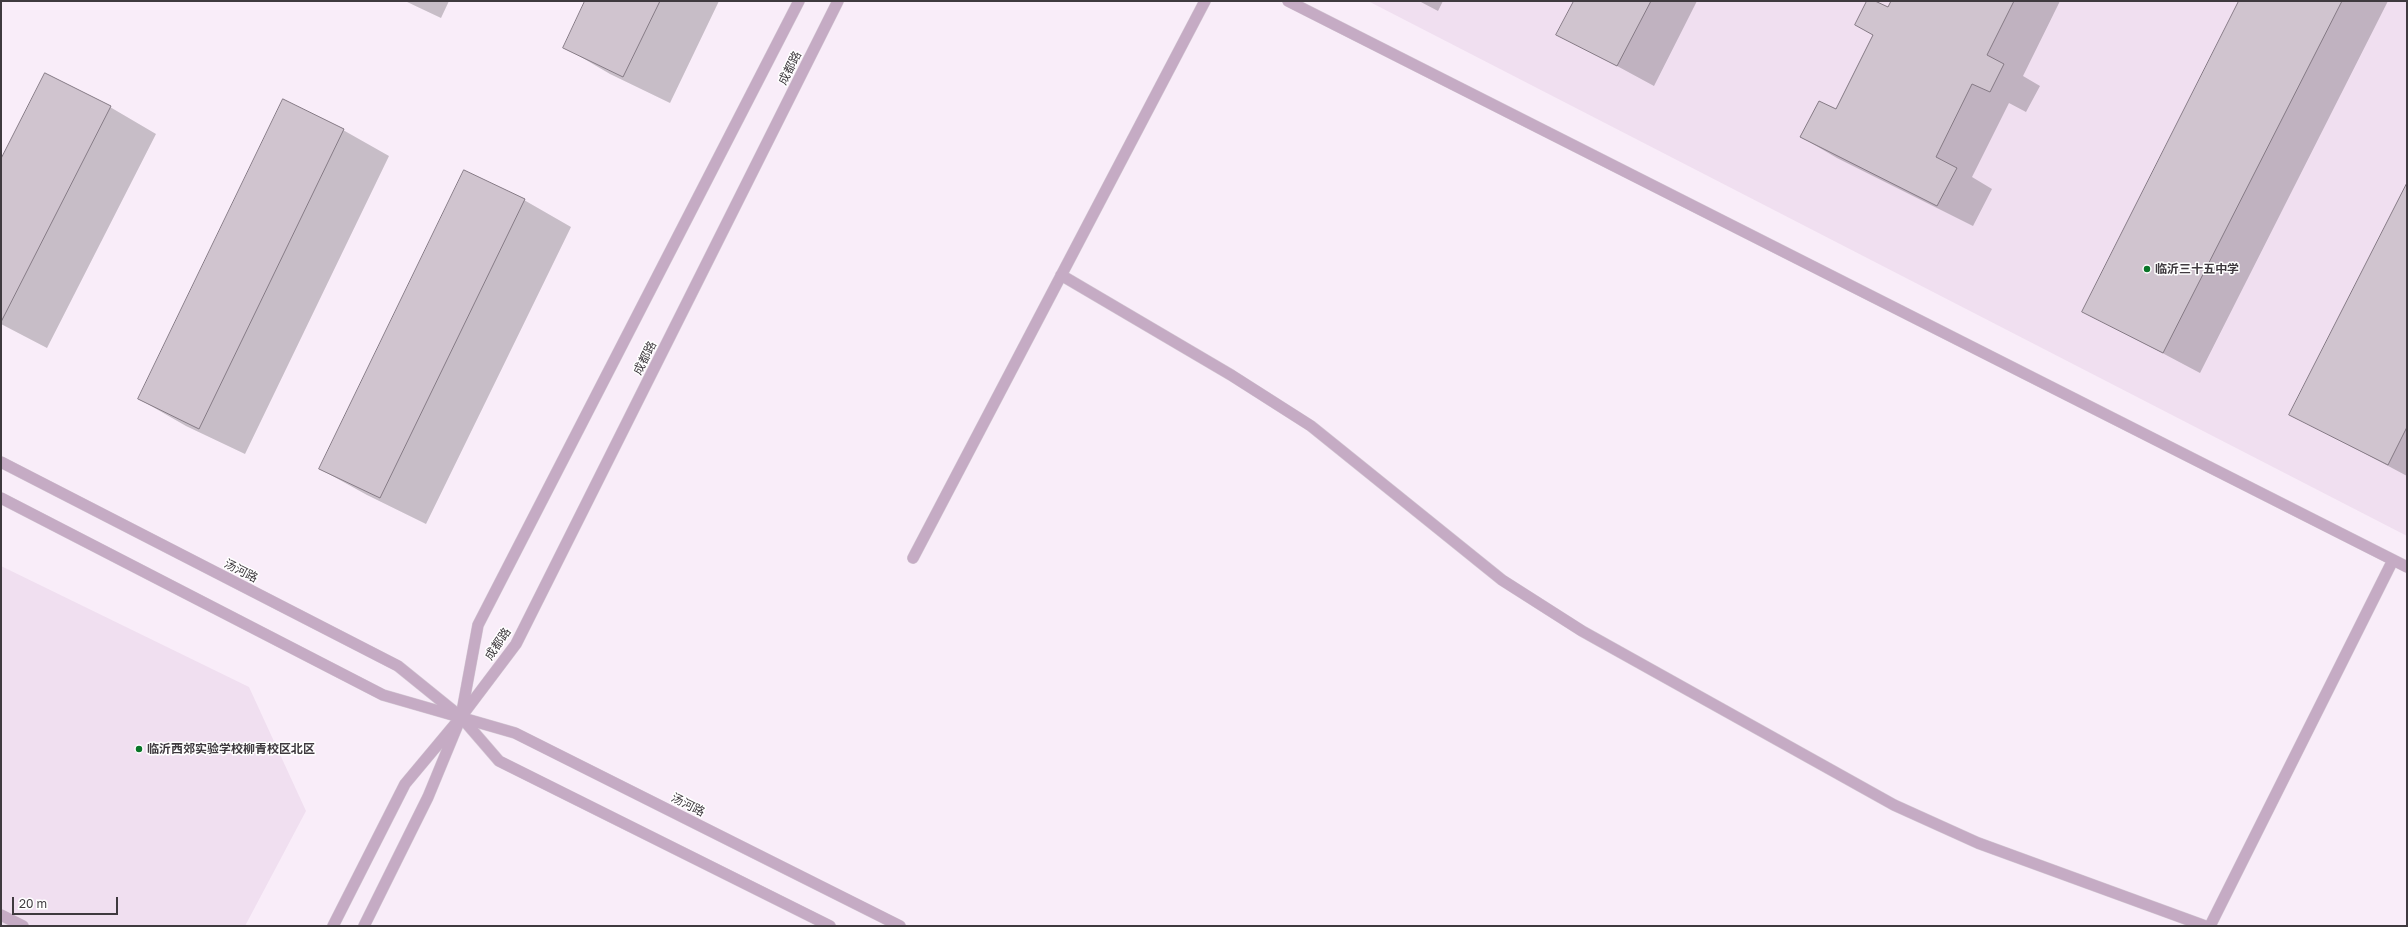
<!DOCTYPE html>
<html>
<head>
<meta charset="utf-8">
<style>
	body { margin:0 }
	#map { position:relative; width:2408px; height:927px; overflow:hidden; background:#f9edf9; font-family:"Golos Text",sans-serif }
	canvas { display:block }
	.frame { position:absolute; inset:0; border:2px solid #3f3a3f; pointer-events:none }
	.scale { position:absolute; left:12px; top:897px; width:106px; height:18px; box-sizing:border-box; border:2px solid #3f3a3f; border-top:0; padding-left:5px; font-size:12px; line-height:14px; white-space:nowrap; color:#3f3a3f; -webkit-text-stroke:3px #fff; paint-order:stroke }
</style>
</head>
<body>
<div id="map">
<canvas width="2408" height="927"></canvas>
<div class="frame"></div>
<div class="scale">20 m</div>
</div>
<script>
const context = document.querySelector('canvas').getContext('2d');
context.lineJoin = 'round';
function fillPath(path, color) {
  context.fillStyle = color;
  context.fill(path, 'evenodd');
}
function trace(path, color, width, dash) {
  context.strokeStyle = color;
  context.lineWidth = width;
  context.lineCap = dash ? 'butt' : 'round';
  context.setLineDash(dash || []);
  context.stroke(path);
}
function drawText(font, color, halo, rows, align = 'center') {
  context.font = font + ' "Golos Text","Noto Sans SC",sans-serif';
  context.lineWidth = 3;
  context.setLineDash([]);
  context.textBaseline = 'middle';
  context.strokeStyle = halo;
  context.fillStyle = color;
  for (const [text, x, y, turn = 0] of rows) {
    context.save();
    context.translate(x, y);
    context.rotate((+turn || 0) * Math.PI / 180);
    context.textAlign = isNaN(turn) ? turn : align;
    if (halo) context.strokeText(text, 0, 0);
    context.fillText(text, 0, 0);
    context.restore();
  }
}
fillPath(new Path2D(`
	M 1368,1 L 2407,1 L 2407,536 Z
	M 1,566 L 249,687 L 306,811 L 245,926 L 1,926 Z`), '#f0dff0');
fillPath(new Path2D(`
	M 405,1 L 449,1 L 441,18 Z
	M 587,1 L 719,1 L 670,103 L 610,74 L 564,47 Z
	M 1419,1 L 1443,1 L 1438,11 Z
	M 1575,1 L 1697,1 L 1654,86 L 1558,34 Z
	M 1868,1 L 1873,1 L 1888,8 L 1892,1 L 2060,1 L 2023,76 L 2040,86 L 2026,112 L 2009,103 L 1972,177 L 1992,189 L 1973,226 L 1837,158 L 1801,137 L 1836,110 L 1874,35 Z
	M 2240,1 L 2388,1 L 2200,373 L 2083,311 Z
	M 110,107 L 156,134 L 47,348 L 1,324 L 1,161 Z
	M 343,130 L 389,156 L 245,454 L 186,426 L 139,399 Z
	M 2407,186 L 2407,476 L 2291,414 Z
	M 524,200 L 571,227 L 426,524 L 367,495 L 320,469 Z`), '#0003');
const building = new Path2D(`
	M 585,1 L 660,1 L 623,77 L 563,48 Z
	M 1574,1 L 1651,1 L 1617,66 L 1556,35 Z
	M 1867,1 L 1875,1 L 1888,7 L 1891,1 L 2014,1 L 1987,55 L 2004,64 L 1990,92 L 1972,84 L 1936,157 L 1957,168 L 1937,206 L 1800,137 L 1819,101 L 1836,109 L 1873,35 L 1855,25 Z
	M 2239,1 L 2342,1 L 2163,353 L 2082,312 Z
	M 45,73 L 111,106 L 1,322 L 1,159 Z
	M 283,99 L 344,129 L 199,429 L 138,399 Z
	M 464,170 L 525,199 L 380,498 L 319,469 Z
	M 2407,183 L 2407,427 L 2388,465 L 2289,415 Z`);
fillPath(building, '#d0c4cf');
trace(building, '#857a85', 1);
const service = new Path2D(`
	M 1288,1 L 2407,567
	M 1061,275 L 1231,375 L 1311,426 L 1502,580 L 1582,631 L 1894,805 L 1978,843 L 2205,926
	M 913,558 L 1205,1
	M 1,915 L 23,926
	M 2210,926 L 2393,560`);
const tertiary = new Path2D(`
	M 1,462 L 398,666 L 461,717 L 499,761 L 830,926
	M 1,498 L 383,695 L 515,733 L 900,926
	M 333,926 L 405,784 L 461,717 L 516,644 L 838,1
	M 364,926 L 428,797 L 461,717 L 478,625 L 799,1`);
trace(service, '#d4c9d4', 12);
trace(tertiary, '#d4c9d4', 12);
trace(service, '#c5abc4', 11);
trace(tertiary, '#c5abc4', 11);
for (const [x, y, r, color] of [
	[2147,269,4,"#097528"],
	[139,749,4,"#097528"]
]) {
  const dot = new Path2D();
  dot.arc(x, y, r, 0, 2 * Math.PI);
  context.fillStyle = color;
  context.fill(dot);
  trace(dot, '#fff', 1.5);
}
drawText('12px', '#3f3a3f', '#fff', [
	["成都路",790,68,-63],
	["成都路",645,358,-63],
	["汤河路",241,571,27],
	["成都路",498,644,-56],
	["汤河路",688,805,27]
]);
drawText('bold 12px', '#3f3a3f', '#fff', [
	["临沂三十五中学",2155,269],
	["临沂西郊实验学校柳青校区北区",147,749]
], 'left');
</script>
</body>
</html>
